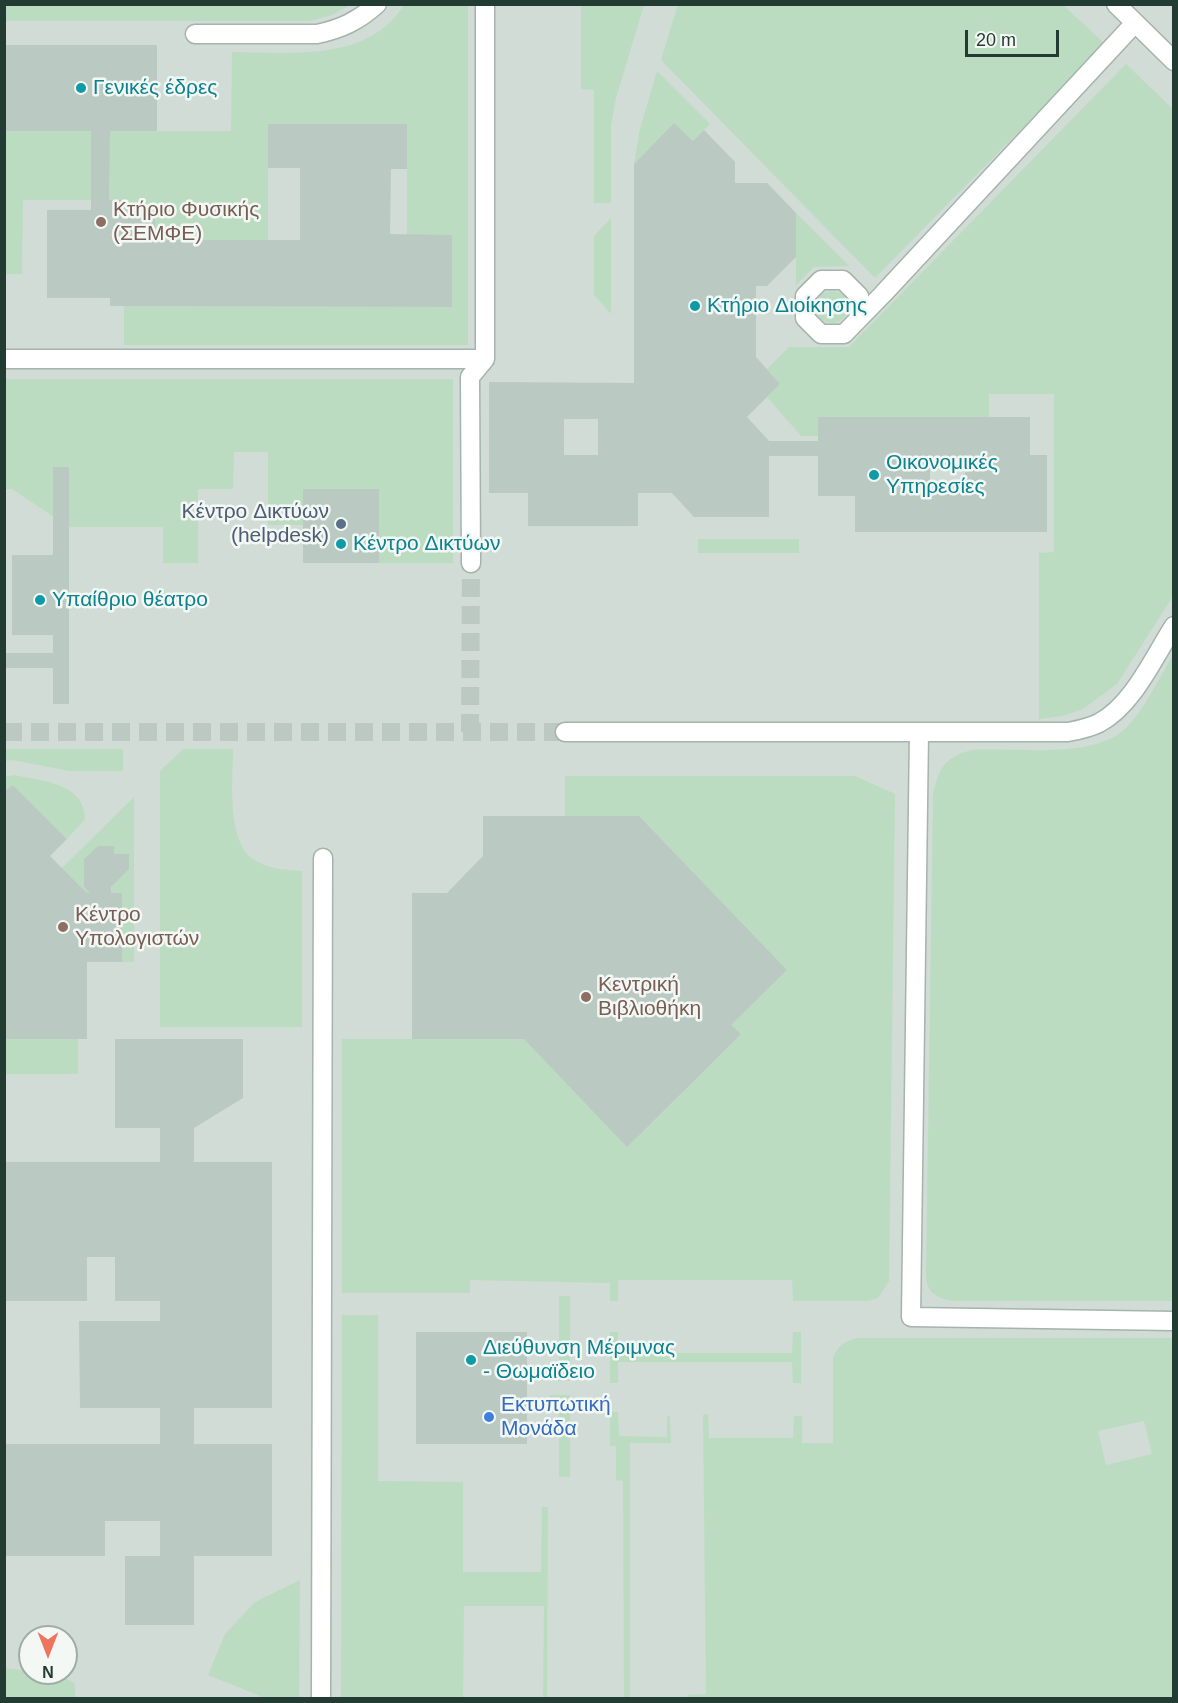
<!DOCTYPE html>
<html>
<head>
<meta charset="utf-8">
<style>
	body { margin:0 }
	#map { position:relative; width:1178px; height:1703px; overflow:hidden; background:#e2ece7; font-family:Helvetica,sans-serif }
	canvas { display:block }
	.frame { position:absolute; inset:0; border:6px solid #233c33; pointer-events:none }
	.north { position:absolute; left:18px; top:1625px; width:60px; height:60px; box-sizing:border-box; background:#f3f8f5; border:2px solid #a0ada7; border-radius:50%; rotate:180deg; font-size:16px; font-weight:700; line-height:24px; text-align:center; color:#233c33 }
	.north::after { content:''; display:block; margin:auto; width:21px; height:27px; background:#ee745e; clip-path:polygon(50% 0,100% 100%,50% 72%,0 100%) }
	.scale { position:absolute; left:965px; top:30px; width:94px; height:27px; box-sizing:border-box; border:3px solid #233c33; border-top:0; padding-left:8px; font-size:18px; line-height:21px; white-space:nowrap; color:#233c33; -webkit-text-stroke:4px #f3f8f5; paint-order:stroke }
</style>
</head>
<body>
<div id="map">
<canvas width="1178" height="1703"></canvas>
<div class="frame"></div>
<div class="north">N</div>
<div class="scale">20 m</div>
</div>
<script>
const context = document.querySelector('canvas').getContext('2d');
context.lineJoin = 'round';
function fillPath(path, color) {
  context.fillStyle = color;
  context.fill(path, 'evenodd');
}
function trace(path, color, width, dash) {
  context.strokeStyle = color;
  context.lineWidth = width;
  context.lineCap = dash ? 'butt' : 'round';
  context.setLineDash(dash || []);
  context.stroke(path);
}
function drawText(font, color, halo, rows, align = 'center') {
  context.font = font + ' Helvetica,sans-serif';
  context.lineWidth = 5;
  context.setLineDash([]);
  context.textBaseline = 'middle';
  context.strokeStyle = halo;
  context.fillStyle = color;
  for (const [text, x, y, turn = 0] of rows) {
    context.save();
    context.translate(x, y);
    context.rotate((+turn || 0) * Math.PI / 180);
    context.textAlign = isNaN(turn) ? turn : align;
    if (halo) context.strokeText(text, 0, 0);
    context.fillText(text, 0, 0);
    context.restore();
  }
}
fillPath(new Path2D(`
	M 5,5 L 1173,5 L 1173,1698 L 5,1698 ZM 30,1637 L 66,1637 L 66,1673 L 30,1673 Z`), '#d0dcd5');
fillPath(new Path2D(`
	M 678,4 L 1063,5 L 1105,44 L 875,278 L 661,60 Z
	M 4,5 L 5,4 L 350,5 L 332,15 L 310,21 L 5,21 Z
	M 404,5 L 468,5 L 468,345 L 124,345 L 124,306 L 452,307 L 452,235 L 407,235 L 407,124 L 268,124 L 268,240 L 155,240 L 155,210 L 127,210 L 127,200 L 23,200 L 22,274 L 5,274 L 5,131 L 231,131 L 232,52 C 291,52 367,63 404,5 Z
	M 581,5 L 644,5 L 616,98 L 611,125 L 611,203 L 594,203 L 594,90 L 581,89 Z
	M 1126,64 L 1173,109 L 1173,596 L 1117,684 L 1083,709 L 1063,716 L 1039,719 L 1039,553 L 1054,552 L 1054,394 L 989,394 L 989,417 L 818,436 L 801,436 L 767,397 L 780,384 L 767,369 L 789,347 L 849,347 Z
	M 657,71 L 710,124 L 693,141 L 674,123 L 634,164 L 640,129 Z
	M 796,213 L 849,266 L 814,267 L 796,285 Z
	M 611,218 L 611,314 L 594,295 L 594,236 Z
	M816 307a16 16 0 1 1 32 0a16 16 0 1 1-32 0Z
	M 4,379 L 453,379 L 453,563 L 379,563 L 379,490 L 303,489 L 303,525 L 268,525 L 268,452 L 234,452 L 233,489 L 198,489 L 198,563 L 163,563 L 163,527 L 69,527 L 12,489 L 5,489 Z
	M 698,539 L 799,539 L 799,553 L 698,553 Z
	M 1173,655 L 1173,1301 L 952,1301 C 936,1298 926,1292 926,1274 L 933,794 C 940,766 943,759 971,750 C 1016,747 1090,760 1125,729 C 1141,715 1161,675 1173,655 Z
	M 5,749 L 123,749 L 123,771 L 69,771 L 13,760 L 5,761 Z
	M 183,749 L 233,749 C 233,779 226,840 253,859 C 267,869 286,870 302,871 L 302,1027 L 160,1027 L 160,771 Z
	M 13,775 C 40,781 85,782 85,819 L 67,839 L 13,785 L 5,792 L 5,777 Z
	M 565,776 L 855,776 L 895,794 L 889,1281 L 878,1298 L 867,1301 L 793,1301 L 792,1280 L 618,1280 L 618,1301 L 610,1301 L 610,1283 L 470,1280 L 470,1293 L 342,1293 L 342,1039 L 524,1039 L 741,1034 L 731,1025 L 787,970 L 639,816 L 565,816 Z
	M 134,797 L 134,962 L 122,962 L 122,893 L 111,893 L 114,847 L 98,846 L 84,859 L 84,887 L 90,893 L 87,893 L 62,868 Z
	M 4,1039 L 78,1039 L 78,1074 L 5,1074 Z
	M 559,1296 L 570,1296 L 570,1381 L 549,1381 L 549,1372 L 559,1372 Z
	M 342,1315 L 378,1315 L 378,1481 L 463,1482 L 463,1572 L 541,1572 L 542,1507 L 548,1507 L 547,1698 L 543,1698 L 544,1606 L 464,1606 L 463,1698 L 341,1698 Z
	M 610,1332 L 618,1332 L 618,1353 L 792,1353 L 793,1332 L 801,1332 L 801,1383 L 793,1383 L 792,1362 L 618,1362 L 618,1383 L 610,1383 Z
	M 857,1338 L 1173,1338 L 1173,1698 L 687,1698 L 687,1695 L 706,1694 L 703,1415 L 705,1414 L 708,1415 L 709,1438 L 793,1438 L 794,1416 L 802,1416 L 802,1443 L 833,1443 L 833,1358 C 838,1346 844,1341 857,1338 ZM 1144,1421 L 1152,1454 L 1106,1465 L 1098,1431 Z
	M 549,1395 L 570,1395 L 570,1477 L 559,1477 L 559,1405 L 549,1404 Z
	M 610,1412 L 618,1412 L 619,1436 L 667,1437 L 667,1417 L 669,1415 L 670,1417 L 671,1443 L 630,1443 L 630,1698 L 624,1698 L 623,1481 L 616,1480 L 616,1446 L 610,1446 Z
	M 300,1580 L 299,1698 L 265,1698 L 208,1675 L 225,1634 L 255,1602 Z
	M 4,1668 L 30,1671 L 30,1673 L 63,1676 L 75,1684 L 75,1698 L 5,1698 Z`), '#bcdcc1');
fillPath(new Path2D(`
	M 4,45 L 157,45 L 157,131 L 110,131 L 109,200 L 127,200 L 127,210 L 155,210 L 155,240 L 300,240 L 300,168 L 268,168 L 268,124 L 407,124 L 407,169 L 391,169 L 390,234 L 452,235 L 452,307 L 110,306 L 110,298 L 47,298 L 47,210 L 91,210 L 91,131 L 4,131 Z
	M 674,123 L 693,141 L 704,130 L 735,162 L 735,183 L 767,183 L 796,213 L 796,257 L 767,286 L 756,286 L 756,357 L 780,384 L 747,417 L 769,441 L 818,441 L 818,417 L 1030,417 L 1030,455 L 1047,455 L 1047,532 L 855,532 L 855,496 L 818,496 L 818,456 L 769,456 L 769,517 L 694,517 L 672,493 L 638,493 L 638,526 L 528,526 L 528,493 L 489,493 L 489,382 L 634,383 L 634,164 ZM 564,419 L 598,419 L 598,455 L 564,455 ZM 930,457 L 965,457 L 965,493 L 930,493 Z
	M 53,467 L 69,467 L 69,704 L 53,704 L 53,668 L 4,668 L 4,653 L 53,653 L 53,635 L 12,635 L 12,555 L 53,555 Z
	M 303,489 L 379,489 L 379,563 L 303,563 Z
	M 13,785 L 67,839 L 50,856 L 87,893 L 90,893 L 84,887 L 84,859 L 98,846 L 114,846 L 114,854 L 129,854 L 129,869 L 111,887 L 111,893 L 122,893 L 122,962 L 87,962 L 87,1039 L 4,1039 L 4,792 Z
	M 483,816 L 639,816 L 787,970 L 731,1025 L 741,1034 L 627,1147 L 524,1039 L 412,1039 L 412,893 L 447,893 L 483,856 Z
	M 115,1039 L 243,1039 L 243,1098 L 194,1128 L 194,1162 L 272,1162 L 272,1408 L 194,1408 L 194,1444 L 272,1444 L 272,1556 L 194,1556 L 194,1625 L 125,1625 L 125,1556 L 160,1556 L 160,1521 L 105,1521 L 105,1556 L 4,1556 L 4,1444 L 160,1444 L 160,1408 L 80,1408 L 79,1321 L 160,1321 L 160,1301 L 115,1301 L 115,1257 L 87,1257 L 87,1301 L 4,1301 L 4,1162 L 160,1162 L 160,1128 L 115,1128 Z
	M 416,1332 L 527,1332 L 527,1444 L 416,1444 Z`), '#bac9c2');
trace(new Path2D(`
	M 4,732 L 565,732
	M 470,732 L 471,563`), '#bcc9c3', 18, [18, 9]);
const minor = new Path2D(`
	M 1116,4 L 1174,61
	M 195,34 L 317,34 C 341,29 358,21 377,4
	M 859,318 L 859,296 L 843,280 L 821,280 L 805,296 L 805,318 L 821,334 L 844,334 L 883,294 L 1134,24
	M 4,359 L 485,359
	M 471,563 L 470,377 L 485,359 L 485,4
	M 565,732 L 1068,732 C 1079,730 1089,728 1099,723 C 1133,705 1154,657 1174,626
	M 919,732 L 911,1317 L 1174,1321
	M 321,1698 L 323,858`);
trace(minor, '#a5b4ad', 21);
trace(minor, '#fff', 18);
for (const [x, y, r, color] of [
	[81,88,6,"#0f9aa8"],
	[101,222,6,"#8d6e63"],
	[695,306,6,"#0f9aa8"],
	[874,475,6,"#0f9aa8"],
	[341,524,6,"#5c6f8a"],
	[341,544,6,"#0f9aa8"],
	[40,600,6,"#0f9aa8"],
	[63,927,6,"#8d6e63"],
	[586,997,6,"#8d6e63"],
	[471,1360,6,"#0f9aa8"],
	[489,1417,6,"#3f7fe0"]
]) {
  const dot = new Path2D();
  dot.arc(x, y, r, 0, 2 * Math.PI);
  context.fillStyle = color;
  context.fill(dot);
  trace(dot, '#f3f8f5', 2);
}
drawText('21px', '#0d838f', '#f3f8f5', [
	["Γενικές έδρες",93,88],
	["Κτήριο Διοίκησης",707,306],
	["Οικονομικές",886,463],
	["Υπηρεσίες",886,487],
	["Κέντρο Δικτύων",353,544],
	["Υπαίθριο θέατρο",52,600],
	["Διεύθυνση Μέριμνας",483,1348],
	["- Θωμαϊδειο",483,1372]
], 'left');
drawText('21px', '#785e54', '#f3f8f5', [
	["Κτήριο Φυσικής",113,210],
	["(ΣΕΜΦΕ)",113,234],
	["Κέντρο",75,915],
	["Υπολογιστών",75,939],
	["Κεντρική",598,985],
	["Βιβλιοθήκη",598,1009]
], 'left');
drawText('21px', '#4e5e75', '#f3f8f5', [
	["Κέντρο Δικτύων",329,512],
	["(helpdesk)",329,536]
], 'right');
drawText('21px', '#366cbe', '#f3f8f5', [
	["Εκτυπωτική",501,1405],
	["Μονάδα",501,1429]
], 'left');
</script>
</body>
</html>
